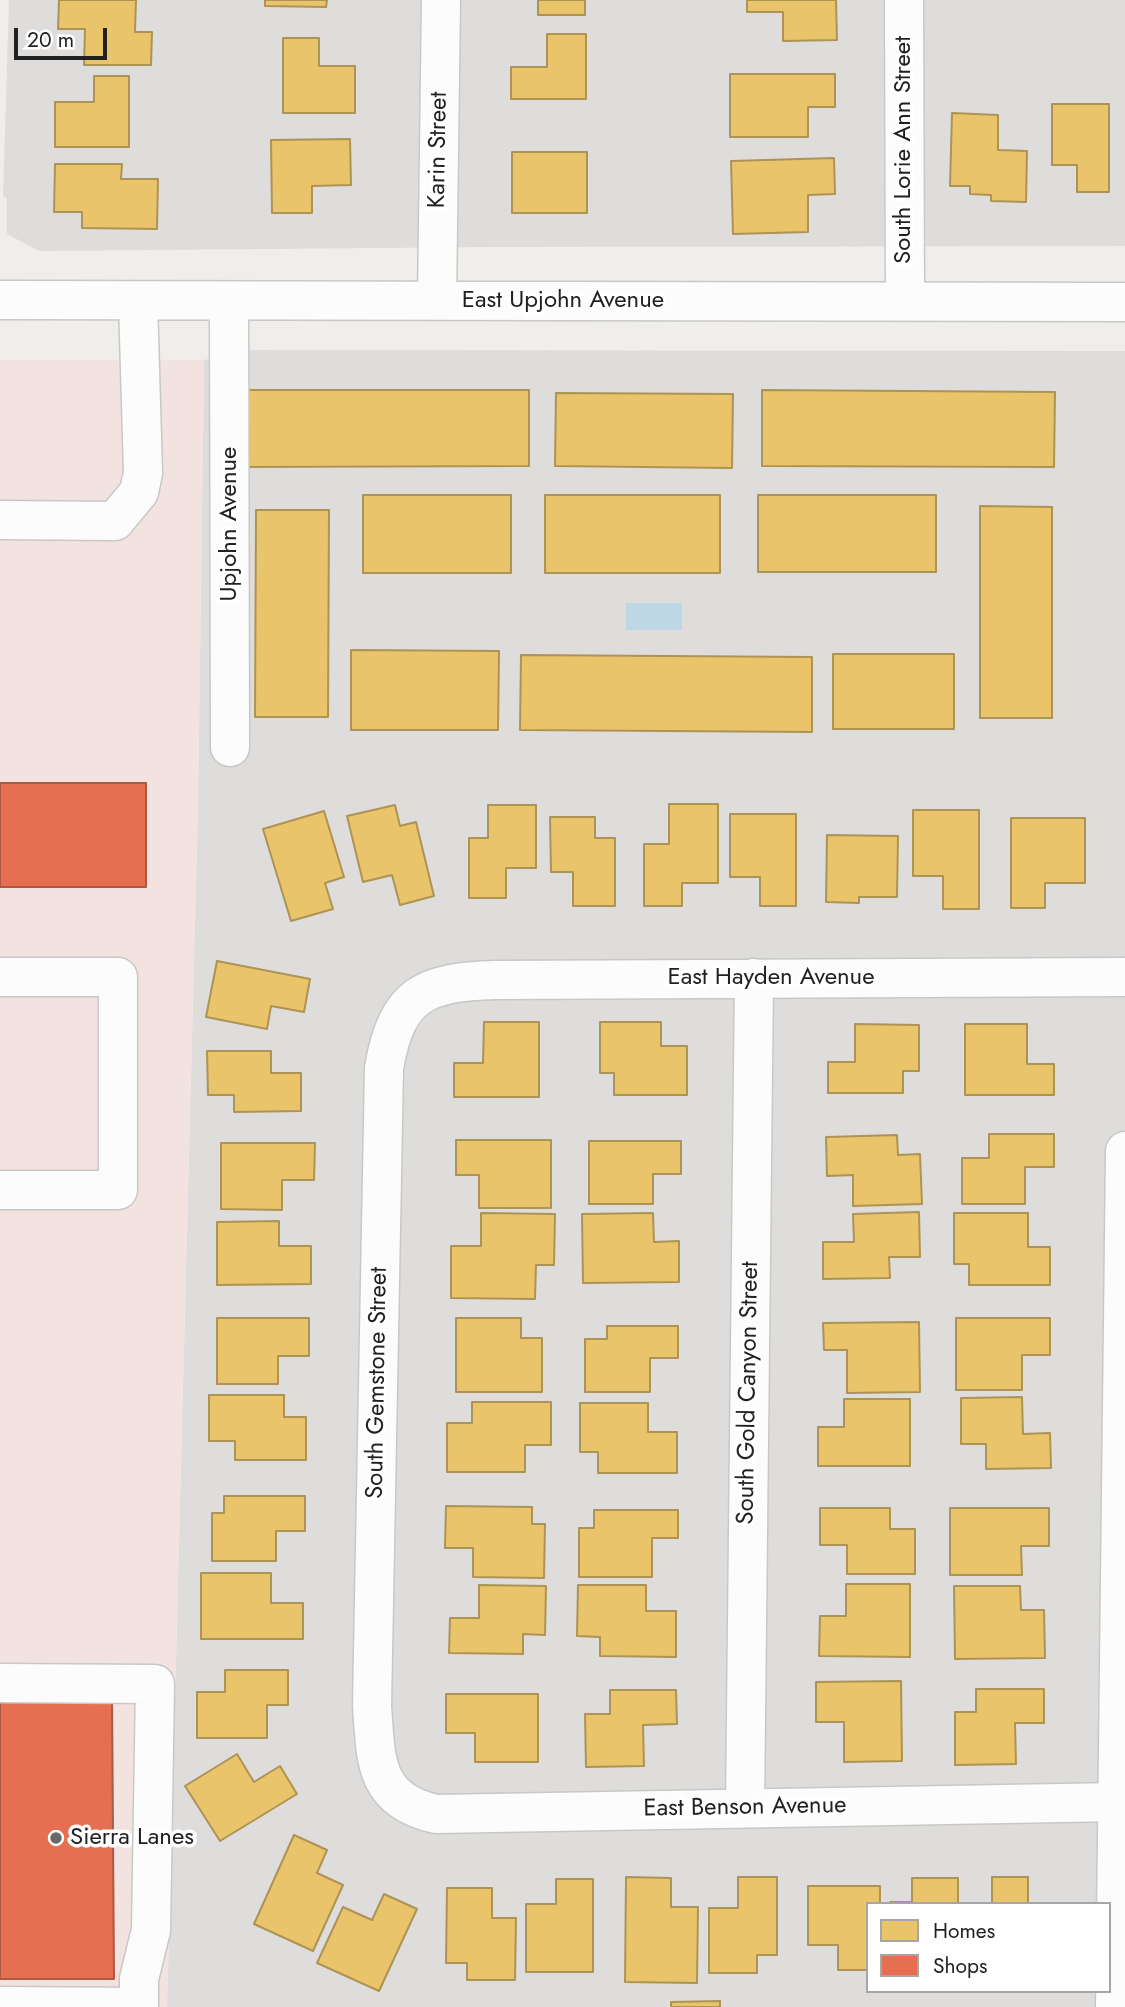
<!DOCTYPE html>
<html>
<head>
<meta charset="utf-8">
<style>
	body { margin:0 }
	#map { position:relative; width:1125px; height:2007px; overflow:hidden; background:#f0eeea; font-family:Jost,sans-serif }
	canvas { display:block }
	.legend { position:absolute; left:866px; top:1902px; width:245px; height:91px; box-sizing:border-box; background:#fff; border:2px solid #a6a6a6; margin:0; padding:9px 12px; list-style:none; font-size:21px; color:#212121 }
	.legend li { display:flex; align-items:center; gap:14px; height:35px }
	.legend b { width:35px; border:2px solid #a6a6a6 }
	.scale { position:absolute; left:14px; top:28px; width:93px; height:32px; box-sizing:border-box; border:4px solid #212121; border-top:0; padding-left:9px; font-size:21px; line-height:24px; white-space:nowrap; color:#212121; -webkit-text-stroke:5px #fff; paint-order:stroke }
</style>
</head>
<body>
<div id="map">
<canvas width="1125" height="2007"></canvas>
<ul class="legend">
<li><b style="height:19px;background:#e9c46a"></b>Homes</li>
<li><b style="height:19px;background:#e76f51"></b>Shops</li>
</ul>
<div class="scale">20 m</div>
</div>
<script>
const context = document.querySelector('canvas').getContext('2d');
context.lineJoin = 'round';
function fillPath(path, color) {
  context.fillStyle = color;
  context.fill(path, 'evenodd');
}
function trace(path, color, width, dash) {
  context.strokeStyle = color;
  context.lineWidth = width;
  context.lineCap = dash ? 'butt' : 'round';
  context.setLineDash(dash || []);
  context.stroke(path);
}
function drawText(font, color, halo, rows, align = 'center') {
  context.font = font + ' Jost,sans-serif';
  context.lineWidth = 7;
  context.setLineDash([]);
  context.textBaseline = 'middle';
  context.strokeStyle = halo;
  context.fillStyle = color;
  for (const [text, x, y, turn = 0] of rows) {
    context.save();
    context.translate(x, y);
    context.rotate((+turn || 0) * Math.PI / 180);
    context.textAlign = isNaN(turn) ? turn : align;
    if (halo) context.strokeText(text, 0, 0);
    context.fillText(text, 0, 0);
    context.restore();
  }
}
fillPath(new Path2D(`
	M 9,0 L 1125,0 L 1125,246 L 494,247 L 39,251 L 7,234 L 7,199 L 3,196 Z
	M 250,350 L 1125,351 L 1125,2007 L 167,2007 L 198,803 L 204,360 ZM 868,1904 L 1109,1904 L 1109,1991 L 868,1991 Z`), '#dfdddb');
fillPath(new Path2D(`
	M 0,360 L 204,360 L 198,803 L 167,2007 L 0,2007 Z`), '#f2e3e0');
fillPath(new Path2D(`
	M 626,603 L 682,603 L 682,630 L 626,630 Z`), '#bdd8e4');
const homes = new Path2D(`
	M 59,0 L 136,0 L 135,32 L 152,32 L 151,65 L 84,65 L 85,29 L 58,29 Z
	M 265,0 L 327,0 L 326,7 L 265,6 Z
	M 538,0 L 585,0 L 585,15 L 538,15 Z
	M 747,0 L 836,0 L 837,40 L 783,41 L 783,12 L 747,12 Z
	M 547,34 L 586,34 L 586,99 L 511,99 L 511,67 L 547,67 Z
	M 283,38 L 319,38 L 319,66 L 355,66 L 355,113 L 283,113 Z
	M 730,74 L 835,74 L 835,107 L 808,107 L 808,137 L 730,137 Z
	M 94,76 L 129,76 L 129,147 L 55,147 L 55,102 L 94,102 Z
	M 1052,104 L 1109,104 L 1109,192 L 1077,192 L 1077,165 L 1052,165 Z
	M 952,113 L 998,115 L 998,150 L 1027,151 L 1026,202 L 991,201 L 991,195 L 970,194 L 970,186 L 950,186 Z
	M 350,139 L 351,185 L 312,186 L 312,213 L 272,213 L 271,140 Z
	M 512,152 L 587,152 L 587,213 L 512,213 Z
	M 834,158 L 835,194 L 808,195 L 808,232 L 733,234 L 731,161 Z
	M 55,164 L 122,164 L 121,179 L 158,179 L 157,229 L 82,228 L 82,212 L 54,212 Z
	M 240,390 L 529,390 L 529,466 L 240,467 Z
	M 762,390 L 1055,392 L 1054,467 L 762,466 Z
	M 556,393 L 733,394 L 732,468 L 555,466 Z
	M 363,495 L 511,495 L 511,573 L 363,573 Z
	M 545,495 L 720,495 L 720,573 L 545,573 Z
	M 758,495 L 936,495 L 936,572 L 758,572 Z
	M 980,506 L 1052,507 L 1052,718 L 980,718 Z
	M 256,510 L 329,510 L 328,717 L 255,717 Z
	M 351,650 L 499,651 L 498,730 L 351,730 Z
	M 833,654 L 954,654 L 954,729 L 833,729 Z
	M 521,655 L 812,657 L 812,732 L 520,730 Z
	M 669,804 L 718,804 L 718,883 L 682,883 L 682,906 L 644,906 L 644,844 L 669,844 Z
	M 395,805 L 400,826 L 416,822 L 434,896 L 400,905 L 392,875 L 363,882 L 347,816 Z
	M 488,805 L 536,805 L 536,868 L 506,868 L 506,898 L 469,898 L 469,838 L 488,838 Z
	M 913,810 L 979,810 L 979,909 L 943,909 L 943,876 L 913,876 Z
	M 324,811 L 344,877 L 325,883 L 333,909 L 291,921 L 263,829 Z
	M 730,814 L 796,814 L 796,906 L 760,906 L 760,877 L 730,877 Z
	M 550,817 L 595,817 L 595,838 L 615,838 L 615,906 L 573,906 L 573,872 L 551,872 Z
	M 1011,818 L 1085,818 L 1085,883 L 1045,883 L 1045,908 L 1011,908 Z
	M 827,835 L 898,836 L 897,897 L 859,897 L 859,903 L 826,902 Z
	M 217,961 L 310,979 L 304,1012 L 271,1006 L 267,1029 L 206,1017 Z
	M 484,1022 L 539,1022 L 539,1097 L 454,1097 L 454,1063 L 483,1063 Z
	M 600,1022 L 661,1022 L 661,1046 L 687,1046 L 687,1095 L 614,1095 L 614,1073 L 600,1073 Z
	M 855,1024 L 919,1025 L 919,1071 L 903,1071 L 903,1093 L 828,1093 L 828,1062 L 855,1062 Z
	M 965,1024 L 1027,1024 L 1027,1064 L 1054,1064 L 1054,1095 L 965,1095 Z
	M 207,1051 L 271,1051 L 271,1073 L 301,1073 L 301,1111 L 234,1112 L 234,1095 L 208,1095 Z
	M 989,1134 L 1054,1134 L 1054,1167 L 1025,1167 L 1025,1204 L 962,1204 L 962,1158 L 989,1158 Z
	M 897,1135 L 898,1155 L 920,1154 L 922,1204 L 853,1206 L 853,1175 L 827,1176 L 826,1137 Z
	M 456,1140 L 551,1140 L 551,1208 L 479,1208 L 479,1175 L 456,1175 Z
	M 589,1141 L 681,1141 L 681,1174 L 653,1174 L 653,1204 L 589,1204 Z
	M 221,1143 L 315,1143 L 314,1180 L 282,1180 L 282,1210 L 221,1209 Z
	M 919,1212 L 920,1257 L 889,1257 L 890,1278 L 823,1279 L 823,1242 L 854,1242 L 853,1214 Z
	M 481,1213 L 555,1214 L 554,1265 L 536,1265 L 535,1299 L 451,1298 L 451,1246 L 481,1246 Z
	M 653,1213 L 654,1242 L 679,1241 L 679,1282 L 583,1283 L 582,1214 Z
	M 954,1213 L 1028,1213 L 1028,1247 L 1050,1247 L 1050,1285 L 969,1285 L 969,1264 L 954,1264 Z
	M 279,1221 L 279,1246 L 311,1246 L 311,1284 L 217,1285 L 217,1222 Z
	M 217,1318 L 309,1318 L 309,1356 L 278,1356 L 278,1384 L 217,1384 Z
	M 456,1318 L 521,1318 L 521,1338 L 542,1338 L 542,1392 L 456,1392 Z
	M 956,1318 L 1050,1318 L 1050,1355 L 1022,1355 L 1022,1390 L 956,1390 Z
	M 919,1322 L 920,1392 L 847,1393 L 847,1350 L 824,1350 L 823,1323 Z
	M 607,1326 L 678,1326 L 678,1358 L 650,1358 L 650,1392 L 585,1392 L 585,1339 L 607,1339 Z
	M 209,1395 L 284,1395 L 284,1417 L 306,1417 L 306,1460 L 235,1460 L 235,1441 L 209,1441 Z
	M 1022,1397 L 1023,1434 L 1050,1433 L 1051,1468 L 986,1469 L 986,1444 L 961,1444 L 961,1398 Z
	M 844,1399 L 910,1399 L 910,1466 L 818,1466 L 818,1427 L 844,1427 Z
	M 472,1402 L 551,1402 L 551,1445 L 525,1445 L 525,1472 L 447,1472 L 447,1423 L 472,1423 Z
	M 580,1403 L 648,1403 L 648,1432 L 677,1432 L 677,1473 L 598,1473 L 598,1452 L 580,1452 Z
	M 224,1496 L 305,1496 L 305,1531 L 276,1531 L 276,1561 L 212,1561 L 212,1513 L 224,1513 Z
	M 446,1506 L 532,1507 L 532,1524 L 545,1524 L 544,1578 L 473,1577 L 473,1548 L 445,1548 Z
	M 820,1508 L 890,1508 L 890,1529 L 915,1529 L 915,1574 L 847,1574 L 847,1545 L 820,1545 Z
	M 950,1508 L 1049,1508 L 1049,1546 L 1021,1546 L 1022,1575 L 950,1575 Z
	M 594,1510 L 678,1510 L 678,1538 L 652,1538 L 652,1577 L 579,1577 L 579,1528 L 594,1528 Z
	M 201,1573 L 271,1573 L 271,1603 L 303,1603 L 303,1639 L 201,1639 Z
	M 846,1584 L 910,1584 L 910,1657 L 819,1656 L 820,1616 L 846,1616 Z
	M 479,1585 L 546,1586 L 545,1635 L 523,1634 L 523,1654 L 449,1653 L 450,1618 L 479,1618 Z
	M 578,1585 L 646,1585 L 646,1611 L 676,1611 L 676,1657 L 600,1656 L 600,1637 L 577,1636 Z
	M 954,1586 L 1020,1586 L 1021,1610 L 1044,1610 L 1045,1658 L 955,1659 Z
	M 225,1670 L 288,1670 L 288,1705 L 267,1705 L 267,1738 L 197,1738 L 197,1692 L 225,1692 Z
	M 901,1681 L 902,1761 L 844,1762 L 844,1722 L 816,1722 L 816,1682 Z
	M 976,1689 L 1044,1689 L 1044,1723 L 1015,1723 L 1016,1764 L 955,1765 L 955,1712 L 976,1712 Z
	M 610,1690 L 676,1690 L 677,1724 L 643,1725 L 644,1766 L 586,1767 L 585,1714 L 610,1714 Z
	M 446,1694 L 538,1694 L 538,1762 L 475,1762 L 475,1733 L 446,1733 Z
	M 237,1754 L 254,1782 L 280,1766 L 297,1794 L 220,1841 L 185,1786 Z
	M 294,1835 L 327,1850 L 317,1873 L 343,1885 L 313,1951 L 254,1924 Z
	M 626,1877 L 671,1878 L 671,1907 L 698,1907 L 697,1983 L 625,1982 Z
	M 738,1877 L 777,1877 L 777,1955 L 757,1955 L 757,1973 L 709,1973 L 709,1908 L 738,1908 Z
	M 992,1877 L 1028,1877 L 1028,1904 L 992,1904 Z
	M 912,1878 L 958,1878 L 958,1904 L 890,1904 L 890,1902 L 912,1902 Z
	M 556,1879 L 593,1879 L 593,1972 L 526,1972 L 526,1904 L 556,1904 Z
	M 808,1886 L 880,1886 L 880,1904 L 868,1904 L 868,1970 L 838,1970 L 838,1945 L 808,1945 Z
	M 447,1888 L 492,1888 L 492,1918 L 516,1918 L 515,1980 L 467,1980 L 467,1963 L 446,1963 Z
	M 384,1894 L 417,1909 L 379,1991 L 317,1963 L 343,1907 L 372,1920 Z
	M 720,2001 L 720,2007 L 671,2007 L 671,2002 Z`);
fillPath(homes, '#e9c46a');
trace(homes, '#ad9354', 2);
const shops = new Path2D(`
	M 0,783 L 146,783 L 146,887 L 0,887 Z
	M 112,1696 L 114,1979 L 0,1979 L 0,1697 Z`);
fillPath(shops, '#e76f51');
trace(shops, '#ac5843', 2);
const minor = new Path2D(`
	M 904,0 L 905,300
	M 0,300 L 1125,302
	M 229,301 L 230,747
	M 437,301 L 441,0
	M 0,520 L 115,521 L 139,492 L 143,473 L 138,301
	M 0,977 L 118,977 L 118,1190 L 0,1190
	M 0,1683 L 155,1684 L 151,1930 L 139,1979 L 139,2007
	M 1118,1802 L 436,1814 C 373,1800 376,1759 372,1706 L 384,1068 C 397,993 425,982 496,980 L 1125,977
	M 745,1808 L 754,978
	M 0,2006 L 139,2007
	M 1115,2007 L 1125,1151`);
trace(minor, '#c8c8c6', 41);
trace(minor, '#fdfcfc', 38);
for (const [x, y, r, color] of [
	[56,1838,7,"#696967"]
]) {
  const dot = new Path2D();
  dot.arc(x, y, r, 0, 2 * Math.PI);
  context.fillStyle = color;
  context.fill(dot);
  trace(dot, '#fff', 2.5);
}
drawText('24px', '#212121', '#fff', [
	["Karin Street",439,150,-89],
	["South Lorie Ann Street",904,150,-90],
	["East Upjohn Avenue",563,301],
	["Upjohn Avenue",230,524,-90],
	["East Hayden Avenue",771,978],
	["South Gemstone Street",378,1383,-89],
	["South Gold Canyon Street",749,1393,-89],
	["East Benson Avenue",745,1808,-1]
]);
drawText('24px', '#212121', '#fff', [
	["Sierra Lanes",70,1838]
], 'left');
</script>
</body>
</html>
